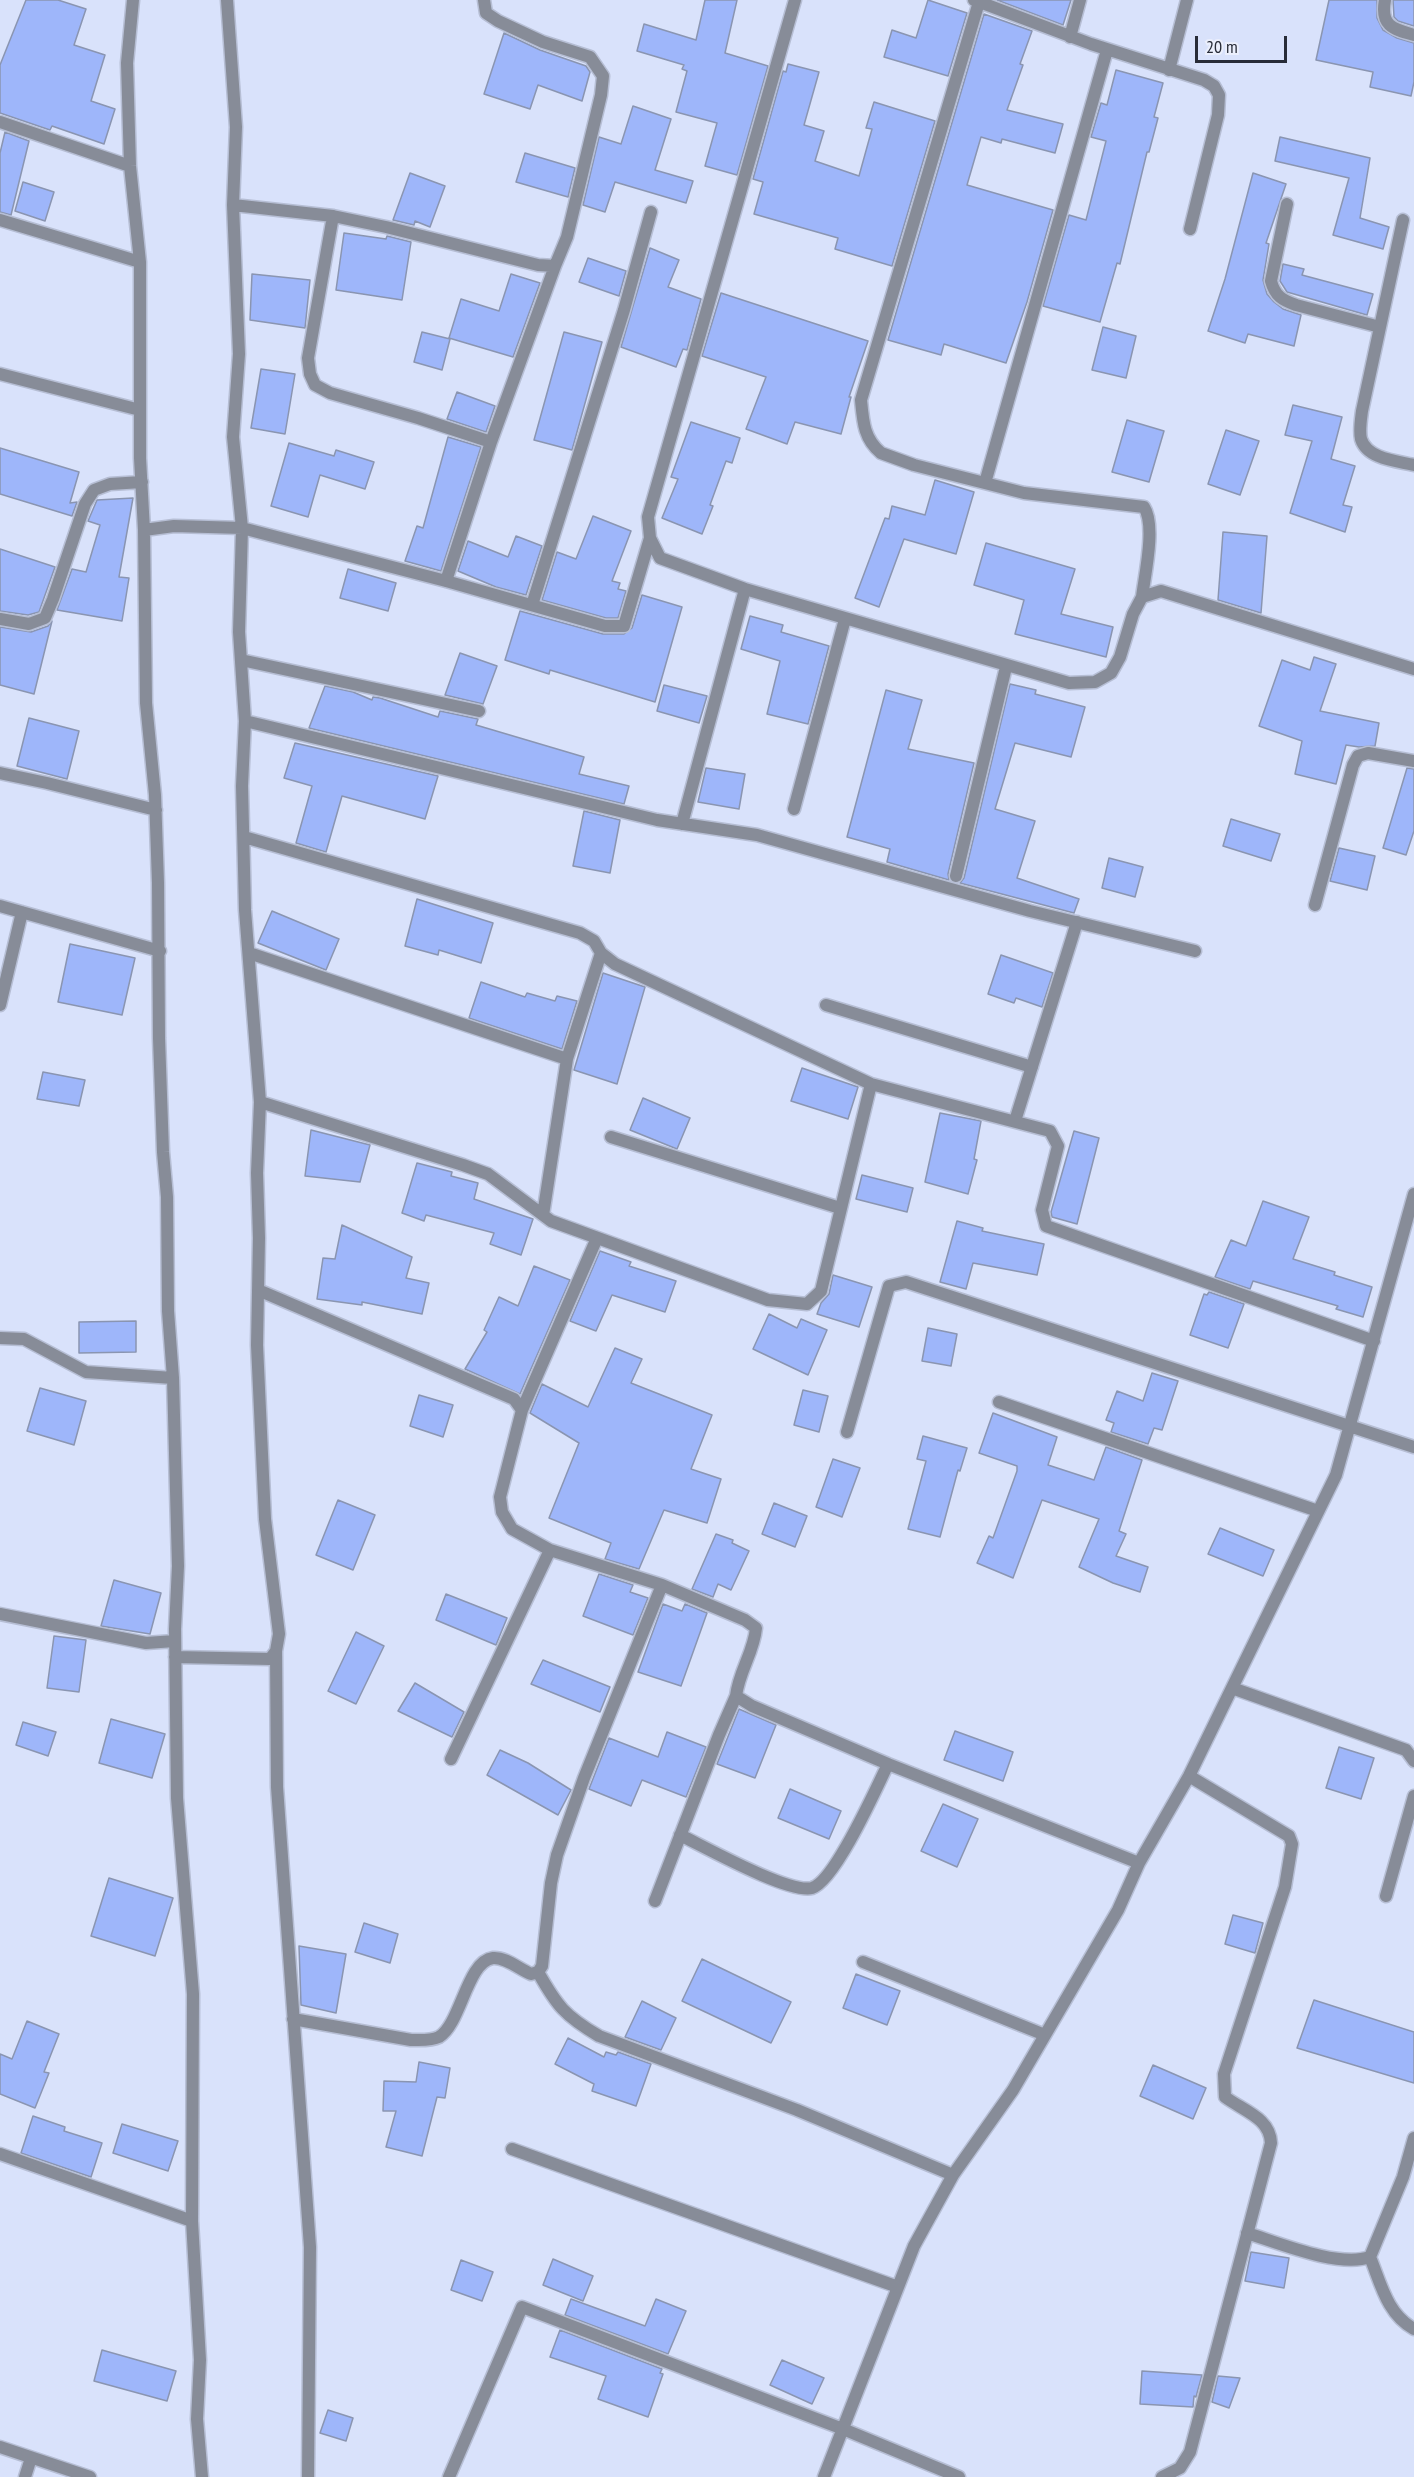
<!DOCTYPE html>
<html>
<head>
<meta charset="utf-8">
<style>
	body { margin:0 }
	#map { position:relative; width:1414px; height:2477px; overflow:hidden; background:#d9e2fb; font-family:"PT Sans Narrow",sans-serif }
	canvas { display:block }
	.scale { position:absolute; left:1195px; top:36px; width:92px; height:27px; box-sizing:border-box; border:3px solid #282c38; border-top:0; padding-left:8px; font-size:18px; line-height:21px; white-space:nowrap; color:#282c38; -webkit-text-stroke:4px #ebeffc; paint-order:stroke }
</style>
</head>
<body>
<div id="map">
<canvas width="1414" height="2477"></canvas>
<div class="scale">20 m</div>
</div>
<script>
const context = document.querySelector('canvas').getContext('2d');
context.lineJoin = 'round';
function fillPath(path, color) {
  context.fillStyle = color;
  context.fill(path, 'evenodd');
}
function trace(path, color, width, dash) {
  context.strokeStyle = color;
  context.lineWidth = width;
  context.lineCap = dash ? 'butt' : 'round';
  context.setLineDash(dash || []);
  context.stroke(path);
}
const building = new Path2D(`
	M 26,0 L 58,0 L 86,9 L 74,45 L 105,55 L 91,101 L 115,109 L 104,144 L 52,126 L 50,130 L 0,113 L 0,65 Z
	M 705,0 L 737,0 L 725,53 L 768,66 L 737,175 L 705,166 L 717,123 L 676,112 L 687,71 L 682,69 L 684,65 L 637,51 L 644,24 L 696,40 Z
	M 928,0 L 967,13 L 948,76 L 884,57 L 892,30 L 916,38 Z
	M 997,0 L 1071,0 L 1063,25 Z
	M 1329,0 L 1377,0 L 1377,18 L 1383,30 L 1397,38 L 1414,43 L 1414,82 L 1411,96 L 1370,87 L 1373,72 L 1316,60 Z
	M 1393,0 L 1414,0 L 1414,26 L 1398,21 L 1394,17 Z
	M 984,14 L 1032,31 L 1020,64 L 1023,65 L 1007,110 L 1063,124 L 1055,153 L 1002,139 L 1001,143 L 981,137 L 967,185 L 1053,210 L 1027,302 L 1006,363 L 944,344 L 941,355 L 888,340 Z
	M 504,33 L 540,50 L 586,66 L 590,72 L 582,101 L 538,85 L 530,109 L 484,94 Z
	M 788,64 L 819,72 L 804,125 L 824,131 L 815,161 L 859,176 L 872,129 L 866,128 L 874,102 L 935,121 L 892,266 L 835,249 L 838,238 L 754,214 L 763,182 L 753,179 L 783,71 L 786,72 Z
	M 1116,70 L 1163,83 L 1154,117 L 1158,118 L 1149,152 L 1147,152 L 1120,264 L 1117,263 L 1100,322 L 1043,306 L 1069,215 L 1086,220 L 1106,141 L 1091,137 L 1101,103 L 1107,105 Z
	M 633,106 L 671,119 L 655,170 L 693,181 L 686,203 L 615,182 L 605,212 L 583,205 L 599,137 L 621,144 Z
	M 5,132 L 29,141 L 11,215 L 0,212 L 0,153 Z
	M 1280,137 L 1370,158 L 1360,218 L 1389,227 L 1383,249 L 1333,235 L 1349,178 L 1275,161 Z
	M 525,153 L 575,168 L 568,197 L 516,182 Z
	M 410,173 L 445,186 L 430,227 L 415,221 L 414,225 L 393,220 Z
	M 1253,173 L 1286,184 L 1266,243 L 1269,244 L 1263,280 L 1267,294 L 1274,302 L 1283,309 L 1301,315 L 1294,346 L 1248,334 L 1245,343 L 1208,331 L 1225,279 Z
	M 23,182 L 54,192 L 45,221 L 15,211 Z
	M 344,233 L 386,239 L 387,236 L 411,242 L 402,300 L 336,290 Z
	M 650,248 L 679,260 L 668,287 L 701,299 L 687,350 L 683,349 L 676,367 L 621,347 Z
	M 588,258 L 626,271 L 619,296 L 579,282 Z
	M 1283,264 L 1304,269 L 1302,275 L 1373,294 L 1367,315 L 1287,292 L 1280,281 Z
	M 252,274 L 310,280 L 305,328 L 250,320 Z
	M 511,274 L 540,283 L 513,357 L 449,338 L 461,299 L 499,311 Z
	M 721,293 L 868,341 L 849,397 L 851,397 L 841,434 L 795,422 L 787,444 L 746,429 L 766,377 L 702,356 Z
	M 1103,327 L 1136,336 L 1126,378 L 1092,370 Z
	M 422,332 L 450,339 L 442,370 L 414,362 Z
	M 564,332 L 602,342 L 572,450 L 534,440 Z
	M 261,369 L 295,374 L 285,434 L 251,428 Z
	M 457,392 L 495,406 L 486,432 L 447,419 Z
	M 1293,405 L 1342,417 L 1331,459 L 1355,466 L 1343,505 L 1352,507 L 1345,532 L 1290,513 L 1312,441 L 1285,435 Z
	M 1127,420 L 1164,431 L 1149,482 L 1112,472 Z
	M 691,422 L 740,438 L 732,463 L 726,461 L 710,505 L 713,506 L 702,534 L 662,518 L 678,479 L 671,477 Z
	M 1226,430 L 1259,441 L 1240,495 L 1208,484 Z
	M 448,437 L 481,447 L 441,571 L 405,561 L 417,526 L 423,528 Z
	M 289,443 L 334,456 L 336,450 L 374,462 L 365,489 L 320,475 L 308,517 L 271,506 Z
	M 0,448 L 79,472 L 70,503 L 77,502 L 72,516 L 0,494 Z
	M 935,480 L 974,492 L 956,554 L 904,539 L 879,607 L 855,598 L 885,518 L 889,519 L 892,506 L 925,515 Z
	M 133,498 L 119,577 L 129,578 L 122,621 L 57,610 L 72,569 L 86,572 L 100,525 L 88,521 L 97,500 Z
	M 593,516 L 631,531 L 612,581 L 620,583 L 618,589 L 626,591 L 618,618 L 606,618 L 542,600 L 557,552 L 576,559 Z
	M 1223,532 L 1267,536 L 1261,613 L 1218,600 Z
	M 516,536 L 542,546 L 526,595 L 496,587 L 458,571 L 468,541 L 508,557 Z
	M 986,543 L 1075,569 L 1061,614 L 1113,627 L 1106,657 L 1015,634 L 1024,600 L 974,585 Z
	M 0,549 L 55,567 L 39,612 L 28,615 L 0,611 Z
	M 348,569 L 396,583 L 388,611 L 340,598 Z
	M 642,595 L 682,607 L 655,702 L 550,670 L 549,674 L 505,660 L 520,611 L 603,634 L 624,634 L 632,628 Z
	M 750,616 L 783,625 L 781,632 L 829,646 L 808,724 L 767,714 L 780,661 L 741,649 Z
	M 52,621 L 34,694 L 0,685 L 0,627 L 31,632 L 48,626 Z
	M 460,653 L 497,666 L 483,704 L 445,695 Z
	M 1314,657 L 1336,664 L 1320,711 L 1379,723 L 1375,746 L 1359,747 L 1346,745 L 1336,784 L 1295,774 L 1302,741 L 1259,726 L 1282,660 L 1310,670 Z
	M 1010,684 L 1036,690 L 1035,694 L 1085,707 L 1071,757 L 1015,743 L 995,809 L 1035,821 L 1017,878 L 1079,899 L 1074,913 L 960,883 L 964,878 Z
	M 664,685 L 707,696 L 699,723 L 657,711 Z
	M 325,686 L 353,692 L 372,700 L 373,697 L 380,698 L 438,717 L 440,711 L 478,719 L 476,725 L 584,757 L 579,774 L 629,786 L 624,804 L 309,728 Z
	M 886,690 L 922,700 L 908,749 L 974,763 L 948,874 L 949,880 L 887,862 L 890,849 L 847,837 Z
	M 29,718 L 79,731 L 67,779 L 17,766 Z
	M 295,743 L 438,776 L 425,819 L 342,796 L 326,852 L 296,843 L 312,786 L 284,778 Z
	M 706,768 L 745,774 L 739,809 L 698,802 Z
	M 1407,768 L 1414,769 L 1414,831 L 1406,855 L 1383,848 Z
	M 584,811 L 620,820 L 610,873 L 573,866 Z
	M 1231,819 L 1280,834 L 1271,861 L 1223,846 Z
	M 1339,848 L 1375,856 L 1367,890 L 1330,881 Z
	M 1109,858 L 1143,867 L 1135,897 L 1102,888 Z
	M 417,899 L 493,923 L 481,963 L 439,950 L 438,955 L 405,946 Z
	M 272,911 L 339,939 L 326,970 L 258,943 Z
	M 70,944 L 135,958 L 122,1015 L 58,1002 Z
	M 1001,955 L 1053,973 L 1042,1007 L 1016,998 L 1014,1003 L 988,994 Z
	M 603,973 L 645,987 L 617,1084 L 574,1070 Z
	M 481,982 L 525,997 L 527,993 L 555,1001 L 557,996 L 577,1001 L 562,1049 L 469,1018 Z
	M 802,1068 L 858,1087 L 848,1119 L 791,1101 Z
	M 43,1072 L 85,1080 L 79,1106 L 37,1099 Z
	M 643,1098 L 690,1118 L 677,1149 L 630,1130 Z
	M 940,1113 L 981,1121 L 974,1159 L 977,1160 L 968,1194 L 925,1182 Z
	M 311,1130 L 370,1145 L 360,1182 L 305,1176 Z
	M 1074,1131 L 1099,1138 L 1077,1224 L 1052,1217 L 1051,1212 Z
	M 417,1163 L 452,1172 L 451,1176 L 478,1183 L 474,1199 L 533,1219 L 521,1255 L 490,1244 L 494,1233 L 426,1215 L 424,1221 L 402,1213 Z
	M 862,1175 L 913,1188 L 907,1212 L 856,1199 Z
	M 1263,1201 L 1309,1217 L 1293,1259 L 1335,1272 L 1334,1275 L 1372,1287 L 1363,1317 L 1336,1309 L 1338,1306 L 1253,1281 L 1250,1289 L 1215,1277 L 1231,1240 L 1246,1246 Z
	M 957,1221 L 983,1228 L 982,1231 L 1044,1244 L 1037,1275 L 973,1263 L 966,1289 L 940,1282 Z
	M 342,1225 L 412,1257 L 406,1278 L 429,1283 L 422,1314 L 362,1302 L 362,1305 L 317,1299 L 323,1258 L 335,1259 Z
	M 600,1251 L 631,1262 L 629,1266 L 676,1281 L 665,1312 L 612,1295 L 596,1331 L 570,1321 Z
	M 534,1266 L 570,1280 L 520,1394 L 465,1369 L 487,1332 L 484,1330 L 499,1297 L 518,1306 Z
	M 833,1275 L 872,1287 L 859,1327 L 817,1314 L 821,1303 L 829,1294 Z
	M 1209,1292 L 1244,1304 L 1228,1348 L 1190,1335 L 1204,1294 L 1207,1295 Z
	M 769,1314 L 797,1328 L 801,1319 L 827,1330 L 808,1375 L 753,1349 Z
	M 136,1321 L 136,1352 L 79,1353 L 79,1322 Z
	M 928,1328 L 957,1334 L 951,1366 L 922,1361 Z
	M 615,1348 L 642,1359 L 631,1383 L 712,1415 L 691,1469 L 721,1479 L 707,1523 L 664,1510 L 639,1569 L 605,1559 L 611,1543 L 549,1518 L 579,1443 L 530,1413 L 542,1384 L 588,1407 Z
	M 1152,1373 L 1178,1381 L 1162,1430 L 1154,1428 L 1148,1444 L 1111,1432 L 1114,1423 L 1106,1420 L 1117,1391 L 1143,1401 Z
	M 40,1388 L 86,1401 L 74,1445 L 27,1431 Z
	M 803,1390 L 828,1396 L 819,1432 L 794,1425 Z
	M 419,1395 L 453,1405 L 443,1437 L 410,1426 Z
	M 993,1413 L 1057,1437 L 1048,1465 L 1094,1480 L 1106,1447 L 1142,1460 L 1119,1531 L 1126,1534 L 1116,1556 L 1148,1567 L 1140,1592 L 1113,1583 L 1079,1567 L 1099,1519 L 1042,1500 L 1013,1578 L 977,1563 L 989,1536 L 993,1538 L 1017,1471 L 1017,1466 L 979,1453 Z
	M 923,1436 L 967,1448 L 960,1471 L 958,1470 L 940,1537 L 908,1529 L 926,1461 L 917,1459 Z
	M 833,1459 L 860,1468 L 842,1517 L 816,1507 Z
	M 338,1500 L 375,1515 L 353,1570 L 316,1555 Z
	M 774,1503 L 807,1516 L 795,1547 L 762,1534 Z
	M 1220,1528 L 1274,1550 L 1263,1576 L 1208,1554 Z
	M 716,1534 L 733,1540 L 732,1543 L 749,1551 L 731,1590 L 718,1584 L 713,1597 L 692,1589 Z
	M 599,1574 L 633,1585 L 630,1592 L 648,1598 L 633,1635 L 583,1616 Z
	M 114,1580 L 161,1593 L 150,1634 L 101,1626 Z
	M 446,1594 L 507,1618 L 496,1645 L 436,1620 Z
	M 663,1604 L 682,1611 L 685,1604 L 707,1613 L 681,1686 L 638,1672 Z
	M 356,1632 L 384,1646 L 356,1704 L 328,1691 Z
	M 54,1636 L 86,1640 L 79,1692 L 47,1688 Z
	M 543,1660 L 610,1687 L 600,1712 L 531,1684 Z
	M 415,1683 L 464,1712 L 452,1737 L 398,1711 Z
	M 739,1709 L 776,1725 L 755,1778 L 717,1764 Z
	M 111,1719 L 165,1734 L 152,1778 L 99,1763 Z
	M 23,1722 L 56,1732 L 48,1756 L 16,1745 Z
	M 955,1731 L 1013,1752 L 1003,1781 L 944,1760 Z
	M 667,1732 L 706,1747 L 686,1797 L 642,1780 L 631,1806 L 589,1789 L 609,1738 L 658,1757 Z
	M 1339,1747 L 1374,1758 L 1361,1799 L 1326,1788 Z
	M 500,1750 L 528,1763 L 571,1790 L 558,1815 L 487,1775 Z
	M 790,1789 L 841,1811 L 829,1839 L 778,1818 Z
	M 943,1804 L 978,1819 L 957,1867 L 921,1851 Z
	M 109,1878 L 173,1898 L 155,1956 L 91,1936 Z
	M 1233,1915 L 1263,1923 L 1255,1953 L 1225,1944 Z
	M 364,1923 L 398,1934 L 390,1963 L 355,1952 Z
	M 299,1946 L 346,1954 L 336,2013 L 301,2005 Z
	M 702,1959 L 791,2002 L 771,2043 L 682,2001 Z
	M 856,1974 L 900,1991 L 887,2025 L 843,2008 Z
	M 1314,2000 L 1414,2032 L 1414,2083 L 1297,2048 Z
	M 642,2001 L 676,2018 L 661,2050 L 625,2037 Z
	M 27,2021 L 59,2034 L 44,2072 L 49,2073 L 35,2108 L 0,2094 L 0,2054 L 12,2059 Z
	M 568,2038 L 604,2057 L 606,2052 L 616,2055 L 618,2052 L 651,2064 L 636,2106 L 592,2091 L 594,2084 L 555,2064 Z
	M 419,2062 L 450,2068 L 445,2098 L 437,2097 L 422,2156 L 386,2147 L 396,2111 L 383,2111 L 384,2081 L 416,2082 Z
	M 1153,2065 L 1206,2088 L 1193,2119 L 1140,2096 Z
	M 33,2116 L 65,2127 L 64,2131 L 102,2143 L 91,2177 L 21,2153 Z
	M 122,2124 L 178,2141 L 168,2171 L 113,2153 Z
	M 1251,2252 L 1289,2258 L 1284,2288 L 1245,2281 Z
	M 553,2259 L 593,2276 L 583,2301 L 543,2285 Z
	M 461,2260 L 493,2272 L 482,2301 L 451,2290 Z
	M 571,2299 L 645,2326 L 656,2299 L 686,2311 L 668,2354 L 565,2315 Z
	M 560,2330 L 662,2369 L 660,2373 L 663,2374 L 648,2417 L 598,2399 L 606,2376 L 550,2357 Z
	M 102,2350 L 176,2371 L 167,2401 L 94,2381 Z
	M 782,2360 L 824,2378 L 812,2404 L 770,2385 Z
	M 1142,2371 L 1202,2375 L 1196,2397 L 1194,2396 L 1193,2407 L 1140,2404 Z
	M 1218,2376 L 1240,2378 L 1229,2408 L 1212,2402 Z
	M 328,2410 L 353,2418 L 346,2441 L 320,2433 Z`);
fillPath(building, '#9eb6fa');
trace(building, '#8a95b1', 1.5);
const minor = new Path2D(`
	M 133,0 L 127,63 L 130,166 L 140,262 L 140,458 L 144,530 L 146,703 L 155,795 L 158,883 L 159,1038 L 163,1152 L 167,1197 L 168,1311 L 173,1378 L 178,1566 L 175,1629 L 177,1798 L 193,1994 L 192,2221 L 200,2360 L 197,2419 L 202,2477
	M 795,0 L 648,517 L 650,538 L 660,558 L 745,589 L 1069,683 L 1095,682 L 1111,673 L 1120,657 L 1133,614 L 1142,597 L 1161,591 L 1414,669
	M 974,0 L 1091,44 L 1204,80 L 1214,86 L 1219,95 L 1218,115 L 1190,229
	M 1385,0 C 1380,26 1393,29 1414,35
	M 979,2 L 861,400 C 863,422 864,439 881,453 L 914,465 L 1024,493 L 1144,507 C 1156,525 1145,574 1142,597
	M 1070,37 L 1080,0
	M 1169,70 L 1187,0
	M 0,122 L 130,166
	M 1287,204 L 1271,281 C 1275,296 1282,300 1296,305 L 1380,327
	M 233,205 L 333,216 L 386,227 L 538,265 L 555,266 L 567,237 L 601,95 L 603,76 L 590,57 L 543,42 L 498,21 L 486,13 L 484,0
	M 333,216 L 308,358 L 310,374 L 315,385 L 330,393 L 418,418 L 491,442
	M 0,220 L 140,262
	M 1403,220 L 1362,411 C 1361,419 1359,431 1361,439 C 1367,459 1397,461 1414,465
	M 0,374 L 140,410
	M 985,483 L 1107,50
	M 144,530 L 174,526 L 242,528 L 446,581 L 605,626 L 624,626 L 650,538
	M 446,581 L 491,442 L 555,266
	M 532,605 L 624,310 L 651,212
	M 0,619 L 29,624 L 45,618 L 53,599 L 85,504 L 94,490 L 110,484 L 142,482
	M 241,660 L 479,711
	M 245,721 L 657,820 L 757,835 L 1030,911 L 1195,951
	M 0,773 L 47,783 L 156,810
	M 794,809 L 845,619
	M 682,824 L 745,589
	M 244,837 L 580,933 L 594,941 L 601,953 L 615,964 L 871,1084 L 1050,1131 L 1058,1146 L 1042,1210 L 1046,1226 L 1374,1341
	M 956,876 L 1006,667
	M 1315,905 L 1353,765 L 1358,756 L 1368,753 L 1414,761
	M 0,906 L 160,951
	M 249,953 L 567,1059
	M 0,1005 L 22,912
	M 826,1005 L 1032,1067
	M 260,1102 L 463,1165 L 488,1174 L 551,1221 L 768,1300 L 807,1304 L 821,1291 L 871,1084
	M 1015,1121 L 1077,922
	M 611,1137 L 840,1208
	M 543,1215 L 567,1059 L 601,953
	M 258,1290 L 514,1399 L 522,1410 L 500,1497 L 502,1512 L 512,1529 L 550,1550 L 662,1585 L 745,1620 L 756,1628 C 754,1652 739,1671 736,1696 L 752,1706 L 888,1764 L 1139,1863
	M 0,1338 L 24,1339 L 86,1372 L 173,1378
	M 999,1402 L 1318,1511
	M 522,1410 L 597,1238
	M 847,1432 L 889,1286 L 906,1282 L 1414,1447
	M 0,1614 L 146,1643 L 175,1641
	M 276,1651 L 277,1787 L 310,2247 L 308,2477
	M 175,1657 L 270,1659 L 276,1651 L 279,1634 L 265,1519 L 257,1345 L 259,1238 L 257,1173 L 260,1102 L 245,910 L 242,786 L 245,721 L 239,632 L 242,528 L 233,437 L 239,354 L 233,205 L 236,127 L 227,0
	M 1232,1688 L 1406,1750 L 1414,1761
	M 451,1759 L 550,1550
	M 680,1835 C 705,1847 789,1894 812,1888 C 835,1881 876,1789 888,1764
	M 1386,1896 L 1414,1796
	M 655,1901 L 719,1735 L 736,1696
	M 863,1962 L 1045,2035
	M 538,1972 C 557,2006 565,2016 599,2036 L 797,2110 L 953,2175
	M 293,2019 L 411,2040 C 420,2040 431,2041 439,2037 C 461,2024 467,1961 493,1958 C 506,1957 519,1969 531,1974 L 538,1972 L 542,1966 L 551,1883 L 557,1855 L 584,1778 L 662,1585
	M 512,2149 L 898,2287
	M 0,2154 L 192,2221
	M 1247,2233 C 1279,2243 1338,2268 1370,2257 L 1403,2177 L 1414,2138
	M 1370,2257 C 1381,2284 1387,2314 1414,2329
	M 0,2447 L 90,2477
	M 25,2477 L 31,2458
	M 449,2477 L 522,2307 L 843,2429 L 959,2477
	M 824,2477 L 914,2246 L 953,2175 L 1013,2090 L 1118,1910 L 1139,1863 L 1189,1776 L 1336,1475 L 1414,1194
	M 1162,2477 L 1180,2468 L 1190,2452 L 1271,2143 C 1270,2118 1244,2111 1225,2097 L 1224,2074 L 1285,1887 L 1292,1844 L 1289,1836 L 1189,1776`);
trace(minor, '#b6bed4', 15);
trace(minor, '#878c98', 12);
</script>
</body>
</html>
